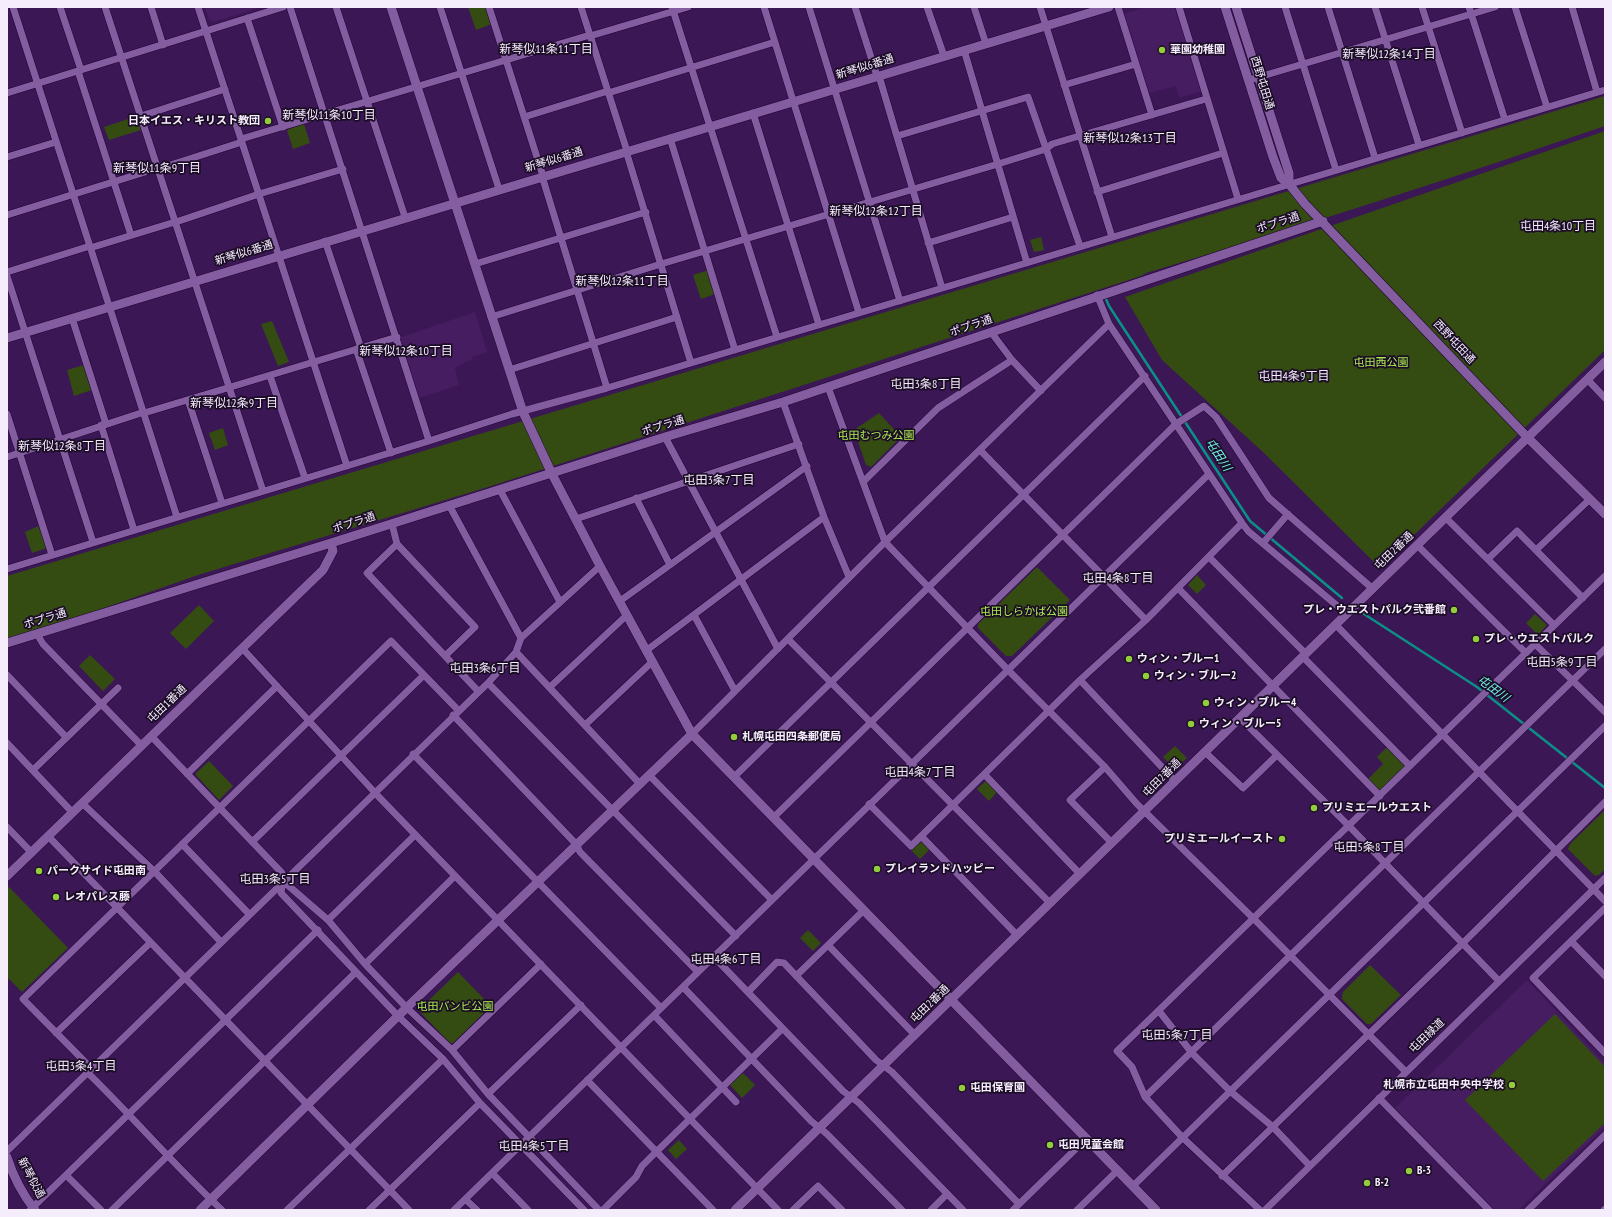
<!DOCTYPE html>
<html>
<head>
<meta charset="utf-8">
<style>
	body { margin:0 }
	#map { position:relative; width:1612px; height:1217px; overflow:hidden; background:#3c1755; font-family:"PT Sans Narrow",sans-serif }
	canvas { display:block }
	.frame { position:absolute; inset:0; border:8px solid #f5edfc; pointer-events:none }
</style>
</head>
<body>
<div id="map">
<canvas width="1612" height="1217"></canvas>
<div class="frame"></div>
</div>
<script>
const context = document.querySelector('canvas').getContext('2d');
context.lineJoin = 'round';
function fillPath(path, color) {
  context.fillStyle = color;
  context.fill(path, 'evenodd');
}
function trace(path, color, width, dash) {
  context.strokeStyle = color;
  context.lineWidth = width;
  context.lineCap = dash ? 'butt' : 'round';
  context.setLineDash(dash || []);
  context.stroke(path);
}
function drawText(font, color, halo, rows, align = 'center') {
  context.font = font + ' "PT Sans Narrow","Noto Sans JP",sans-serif';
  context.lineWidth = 3.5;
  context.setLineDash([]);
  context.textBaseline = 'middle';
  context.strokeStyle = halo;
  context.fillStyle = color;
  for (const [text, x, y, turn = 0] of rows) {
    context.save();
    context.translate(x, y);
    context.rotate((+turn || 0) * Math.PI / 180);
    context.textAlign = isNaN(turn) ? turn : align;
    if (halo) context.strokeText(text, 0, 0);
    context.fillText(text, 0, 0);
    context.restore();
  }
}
fillPath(new Path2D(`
	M 205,7 L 261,7 L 213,22 L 209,19 Z
	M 1147,7 L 1175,7 L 1202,91 L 1179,98 L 1176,86 L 1148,93 L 1123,14 Z
	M 475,312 L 487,352 L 472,357 L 472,360 L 457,366 L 455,369 L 459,385 L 419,398 L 399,338 Z
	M 1527,980 L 1605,1063 L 1605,1127 L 1518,1210 L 1495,1210 L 1395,1108 Z`), '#471d62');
fillPath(new Path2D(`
	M 468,7 L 487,7 L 492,24 L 476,30 Z
	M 1605,96 L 1605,126 C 1453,178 1300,227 1146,273 L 1141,276 L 488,487 L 198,575 L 70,620 L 7,639 L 7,576 Z
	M 137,116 L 141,130 L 109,140 L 104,127 Z
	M 304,124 L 310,143 L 293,149 L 287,130 Z
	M 1605,131 L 1605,350 L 1380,568 L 1263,452 L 1162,360 L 1125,297 Z
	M 1041,237 L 1044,250 L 1034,252 L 1030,240 Z
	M 708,270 L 715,294 L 701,299 L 693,275 Z
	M 272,321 L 289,362 L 278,366 L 261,324 Z
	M 84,365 L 92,390 L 74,396 L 67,370 Z
	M 879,413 L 901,437 L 871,467 L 866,465 L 854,430 Z
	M 223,428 L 228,445 L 215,450 L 209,433 Z
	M 39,526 L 47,548 L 32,553 L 25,532 Z
	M 1037,567 L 1070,600 L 1012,656 L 1006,656 L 978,628 L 978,624 Z
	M 1197,575 L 1206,585 L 1197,594 L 1188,585 Z
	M 199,605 L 214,621 L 186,649 L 170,633 Z
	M 1535,614 L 1547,625 L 1538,635 L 1526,623 Z
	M 90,655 L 115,679 L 103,691 L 79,666 Z
	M 1175,746 L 1187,758 L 1175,769 L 1163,757 Z
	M 1387,747 L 1407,769 L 1380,793 L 1368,779 L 1383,764 L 1377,757 Z
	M 209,761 L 233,786 L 219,800 L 195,774 Z
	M 987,780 L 998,791 L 989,801 L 977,789 Z
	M 1605,810 L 1605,869 L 1599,875 L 1595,876 L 1568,849 L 1570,844 Z
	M 922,839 L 931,848 L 920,859 L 911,850 Z
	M 9,887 L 68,948 L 22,992 L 7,977 L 7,888 Z
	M 808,930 L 821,943 L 813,951 L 800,938 Z
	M 1370,965 L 1401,995 L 1371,1024 L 1367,1024 L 1342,999 L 1343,992 Z
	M 458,972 L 491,1006 L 453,1043 L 450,1043 L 420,1012 L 420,1009 Z
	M 1555,1014 L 1605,1067 L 1605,1123 L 1543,1181 L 1465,1100 Z
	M 743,1073 L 755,1085 L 742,1098 L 730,1085 Z
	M 679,1140 L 687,1149 L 676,1159 L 668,1150 Z`), '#344c12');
trace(new Path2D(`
	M 1106,299 L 1109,306 L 1250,521 L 1342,598
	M 1364,614 L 1477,687 L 1605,788`), '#0c8f88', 2.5);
const minor = new Path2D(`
	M 13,7 L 177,517
	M 60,7 L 81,70
	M 105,7 L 263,491
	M 151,7 L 163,45
	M 198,7 L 347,466
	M 290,7 L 429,441
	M 336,7 L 405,217
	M 440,7 L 499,189
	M 489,7 L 543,176
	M 581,7 L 627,151
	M 672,7 L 777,337
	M 764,7 L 859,313
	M 809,7 L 900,301
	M 855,7 L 877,76
	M 927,7 L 944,56
	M 974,7 L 986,44
	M 1040,7 L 1112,237
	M 1118,7 L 1152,115
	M 1179,7 L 1238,199
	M 1285,7 L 1336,170
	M 1328,7 L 1375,158
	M 1375,7 L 1419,145
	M 1422,7 L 1462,133
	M 1469,7 L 1505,120
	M 1515,7 L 1547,107
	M 1572,7 L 1597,92
	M 247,18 L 283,127
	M 590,36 L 688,7
	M 964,50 L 1027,263
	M 78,71 L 131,235
	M 879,76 L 942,288
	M 1249,80 L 1495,7
	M 1064,85 L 1136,64
	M 7,93 L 283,7
	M 608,93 L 775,42
	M 753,113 L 819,325
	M 141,116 L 225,89
	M 524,117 L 608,91
	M 897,136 L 1028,97 L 1080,246
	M 670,138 L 735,350
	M 241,139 L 590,35
	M 626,151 L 691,363
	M 7,157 L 56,142
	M 158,169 L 242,142
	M 542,176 L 607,388
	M 1097,192 L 1223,153
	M 7,215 L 158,168
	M 176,222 L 259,194 L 343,169
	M 325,241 L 361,348
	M 928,243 L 1013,217
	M 90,248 L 175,222
	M 475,264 L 646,212
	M 7,272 L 90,246
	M 7,276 L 93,542
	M 1097,295 L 1109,324 L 1242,523 L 1248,531 L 1347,614
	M 491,317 L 661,264 L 998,164 L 1046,149 L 1052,144 L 1206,99
	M 72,318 L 106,424
	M 991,332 L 1012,360 L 1041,391
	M 356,349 L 391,453
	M 509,370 L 677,317
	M 270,376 L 305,478
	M 1587,379 L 1605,398
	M 828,387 L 885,542 L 1008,670 L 1105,767 L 1137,804 L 1254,919 L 1406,1072
	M 188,400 L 222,503
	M 783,402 L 824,517 L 849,577
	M 144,413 L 397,337
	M 7,414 L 52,555
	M 101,425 L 134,530
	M 665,437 L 778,649
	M 980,450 L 1146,620
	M 7,457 L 144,412
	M 864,481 L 938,408 L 1012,360
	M 500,490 L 560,602
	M 636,498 L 670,565
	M 449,505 L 521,638
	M 1446,518 L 1554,625
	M 576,519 L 799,444
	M 392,524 L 397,544 L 475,627 L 445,656
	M 1263,543 L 1288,514
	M 397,544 L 367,573 L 478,691
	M 1417,545 L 1526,653
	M 1536,550 L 1590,499
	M 1209,557 L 1306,654
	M 1488,559 L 1517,531 L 1583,598
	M 7,569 L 429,441 L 512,414 L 607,388 L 859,313 L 1605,90
	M 1178,588 L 1380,796
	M 620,601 L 807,466
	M 694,615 L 735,691
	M 1336,625 L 1605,901
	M 37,634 L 43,644 L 142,746
	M 788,639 L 1050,903
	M 1535,644 L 1605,712
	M 242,648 L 378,796 L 778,1210
	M 647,650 L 824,517
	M 516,652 L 640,784
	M 1303,657 L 1410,766
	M 7,675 L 66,737
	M 1080,680 L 1175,781
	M 488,683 L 736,936
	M 550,687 L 627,615
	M 453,715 L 576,844 L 580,852 L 698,972
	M 1240,718 L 1349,826 L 1499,981
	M 585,725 L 652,662
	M 692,734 L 885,542 L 1109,324
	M 152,737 L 282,873 L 283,881
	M 7,743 L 72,812
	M 1205,752 L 1243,788 L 1277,755
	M 413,754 L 661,1008
	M 1105,767 L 1070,800 L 1112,843
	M 33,770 L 118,688
	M 187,774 L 277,686
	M 649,775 L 772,900
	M 985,775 L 1080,874
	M 734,777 L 1145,376
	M 82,803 L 154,871 L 221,942
	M 869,804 L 911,846 L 1080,680 L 1146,620 L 1242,523
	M 774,817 L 1176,424 L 1204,406 L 1216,417 L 1269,498 L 1373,589
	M 7,827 L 32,853
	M 48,836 L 409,1210
	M 921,836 L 1017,935
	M 252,842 L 424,675
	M 182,844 L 249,914
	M 1605,908 L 1533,978 L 1605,1053
	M 864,910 L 828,945 L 915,1035
	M 328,920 L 415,835
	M 1571,941 L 1605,976
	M 714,957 L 843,1091 L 859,1103 L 963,1210
	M 365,964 L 455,876
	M 796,976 L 828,945
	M 683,987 L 811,1121 L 827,1134 L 902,1210
	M 748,992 L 777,962 L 784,963 L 876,1060 L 892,1072 L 1019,1204
	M 1159,1011 L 1192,1053 L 1230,1091 L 1273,1127 L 1310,1166
	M 654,1015 L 736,1102
	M 56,1033 L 150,943
	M 452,1050 L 541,964
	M 91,1068 L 23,999 L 391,641 L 458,710
	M 87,1072 C 133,1117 175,1166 222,1210
	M 587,1080 L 713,1210
	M 488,1094 L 581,1005
	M 1145,1097 L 1605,649
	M 1379,1098 L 1489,1210
	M 7,1151 L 488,683 L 516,652 L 521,638 L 600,566
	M 492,1173 L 528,1210
	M 66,1175 L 101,1210
	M 1222,1176 L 1462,944 L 1605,802
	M 1133,1186 L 1605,726
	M 465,1199 L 477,1210
	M 30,1210 L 318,930
	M 112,1210 L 356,972
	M 287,1210 L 443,1059
	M 369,1210 L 480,1103
	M 454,1210 L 1209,474
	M 584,1210 L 480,1103 L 443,1059 L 398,1016 L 281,893 L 283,881 L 328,920 L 365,964 L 407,1008 L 452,1050 L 488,1094 L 599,1210
	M 603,1210 L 636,1177 L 642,1166 L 653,1155 L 782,1029
	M 793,1210 L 818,1186 L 842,1210
	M 931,1210 L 947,1194
	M 1013,1210 L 1087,1138
	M 1077,1210 L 1118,1170
	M 1260,1210 L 1182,1137 L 1145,1097 L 1132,1067 L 1117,1051 L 1605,576
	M 1265,1210 L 1605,878
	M 1528,1210 L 1605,1135
	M 1604,1210 L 1605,1209`);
const tertiary = new Path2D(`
	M 391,7 L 523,412 L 552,474 L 600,566 L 692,734 L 1156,1210
	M 1225,7 L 1273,157 L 1281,178 L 1289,184 L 1305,204 L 1528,438 L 1605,514
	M 1236,7 L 1289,173 L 1289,184
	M 7,338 L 1109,7
	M 7,643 L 331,543 L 665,437 L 783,402 L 1323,221
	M 7,876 L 323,570 L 333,551 L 331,543
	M 7,1157 C 13,1176 23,1195 35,1210
	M 200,1210 L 398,1016 L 692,734
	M 735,1210 L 1605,362`);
trace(minor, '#200432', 8);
trace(tertiary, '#200432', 10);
trace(minor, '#835da0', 7);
trace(tertiary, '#835da0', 9);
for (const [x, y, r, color] of [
	[1162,50,4,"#93cd3e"],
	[268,121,4,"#93cd3e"],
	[1454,610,4,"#93cd3e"],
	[1476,639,4,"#93cd3e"],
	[1129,659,4,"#93cd3e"],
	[1146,676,4,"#93cd3e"],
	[1206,703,4,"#93cd3e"],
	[1191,724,4,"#93cd3e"],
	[734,737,4,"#93cd3e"],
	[1314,808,4,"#93cd3e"],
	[1282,839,4,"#93cd3e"],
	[877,869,4,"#93cd3e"],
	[39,871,4,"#93cd3e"],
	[56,897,4,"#93cd3e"],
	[1512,1085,4,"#93cd3e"],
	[962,1088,4,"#93cd3e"],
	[1050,1145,4,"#93cd3e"],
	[1409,1171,4,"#93cd3e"],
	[1367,1183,4,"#93cd3e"]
]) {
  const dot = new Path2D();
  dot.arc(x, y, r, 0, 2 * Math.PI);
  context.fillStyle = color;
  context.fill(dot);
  trace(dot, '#1c0d27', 1.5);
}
drawText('bold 11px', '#f5edfc', '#1c0d27', [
	["華園幼稚園",1170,50],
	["日本イエス・キリスト教団",260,121,"right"],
	["プレ・ウエストパルク弐番館",1446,610,"right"],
	["プレ・ウエストパルク",1484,639],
	["ウィン・ブルー1",1137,659],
	["ウィン・ブルー2",1154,676],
	["ウィン・ブルー4",1214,703],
	["ウィン・ブルー5",1199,724],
	["札幌屯田四条郵便局",742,737],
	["プリミエールウエスト",1322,808],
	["プリミエールイースト",1274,839,"right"],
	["プレイランドハッピー",885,869],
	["パークサイド屯田南",47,871],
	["レオパレス藤",64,897],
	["札幌市立屯田中央中学校",1504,1085,"right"],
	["屯田保育園",970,1088],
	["屯田児童会館",1058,1145],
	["B-3",1417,1171],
	["B-2",1375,1183]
], 'left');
drawText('11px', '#f5edfc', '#1c0d27', [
	["新琴似6番通",865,67,-17],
	["西野屯田通",1262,83,73],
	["新琴似6番通",554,160,-17],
	["ポプラ通",1278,223,-18],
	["新琴似6番通",244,253,-17],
	["ポプラ通",971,326,-19],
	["西野屯田通",1454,342,47],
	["ポプラ通",663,426,-17],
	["ポプラ通",354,523,-18],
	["屯田2番通",1394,551,-44],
	["ポプラ通",45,619,-17],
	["屯田1番通",167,704,-44],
	["屯田2番通",1162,778,-45],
	["屯田2番通",930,1004,-44],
	["屯田緑道",1427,1036,-44],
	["新琴似通",31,1178,62]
]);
drawText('11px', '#abec4f', '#1c0d27', [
	["屯田西公園",1381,363],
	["屯田むつみ公園",876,436],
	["屯田しらかば公園",1024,612],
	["屯田バンビ公園",455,1007]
]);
drawText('12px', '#f5edfc', '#1c0d27', [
	["新琴似11条11丁目",546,50],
	["新琴似12条14丁目",1389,55],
	["新琴似11条10丁目",329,116],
	["新琴似12条13丁目",1130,139],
	["新琴似11条9丁目",157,169],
	["新琴似12条12丁目",876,212],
	["屯田4条10丁目",1558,227],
	["新琴似12条11丁目",622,282],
	["新琴似12条10丁目",406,352],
	["屯田4条9丁目",1294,377],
	["屯田3条8丁目",926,385],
	["新琴似12条9丁目",234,404],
	["新琴似12条8丁目",62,447],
	["屯田3条7丁目",719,481],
	["屯田4条8丁目",1118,579],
	["屯田5条9丁目",1562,663],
	["屯田3条6丁目",485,669],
	["屯田4条7丁目",920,773],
	["屯田5条8丁目",1369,848],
	["屯田3条5丁目",275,880],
	["屯田4条6丁目",726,960],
	["屯田5条7丁目",1177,1036],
	["屯田3条4丁目",81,1067],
	["屯田4条5丁目",534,1147]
]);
drawText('italic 12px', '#70f4eb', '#1c0d27', [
	["屯田川",1218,455,57],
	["屯田川",1493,689,37]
]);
</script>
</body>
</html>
